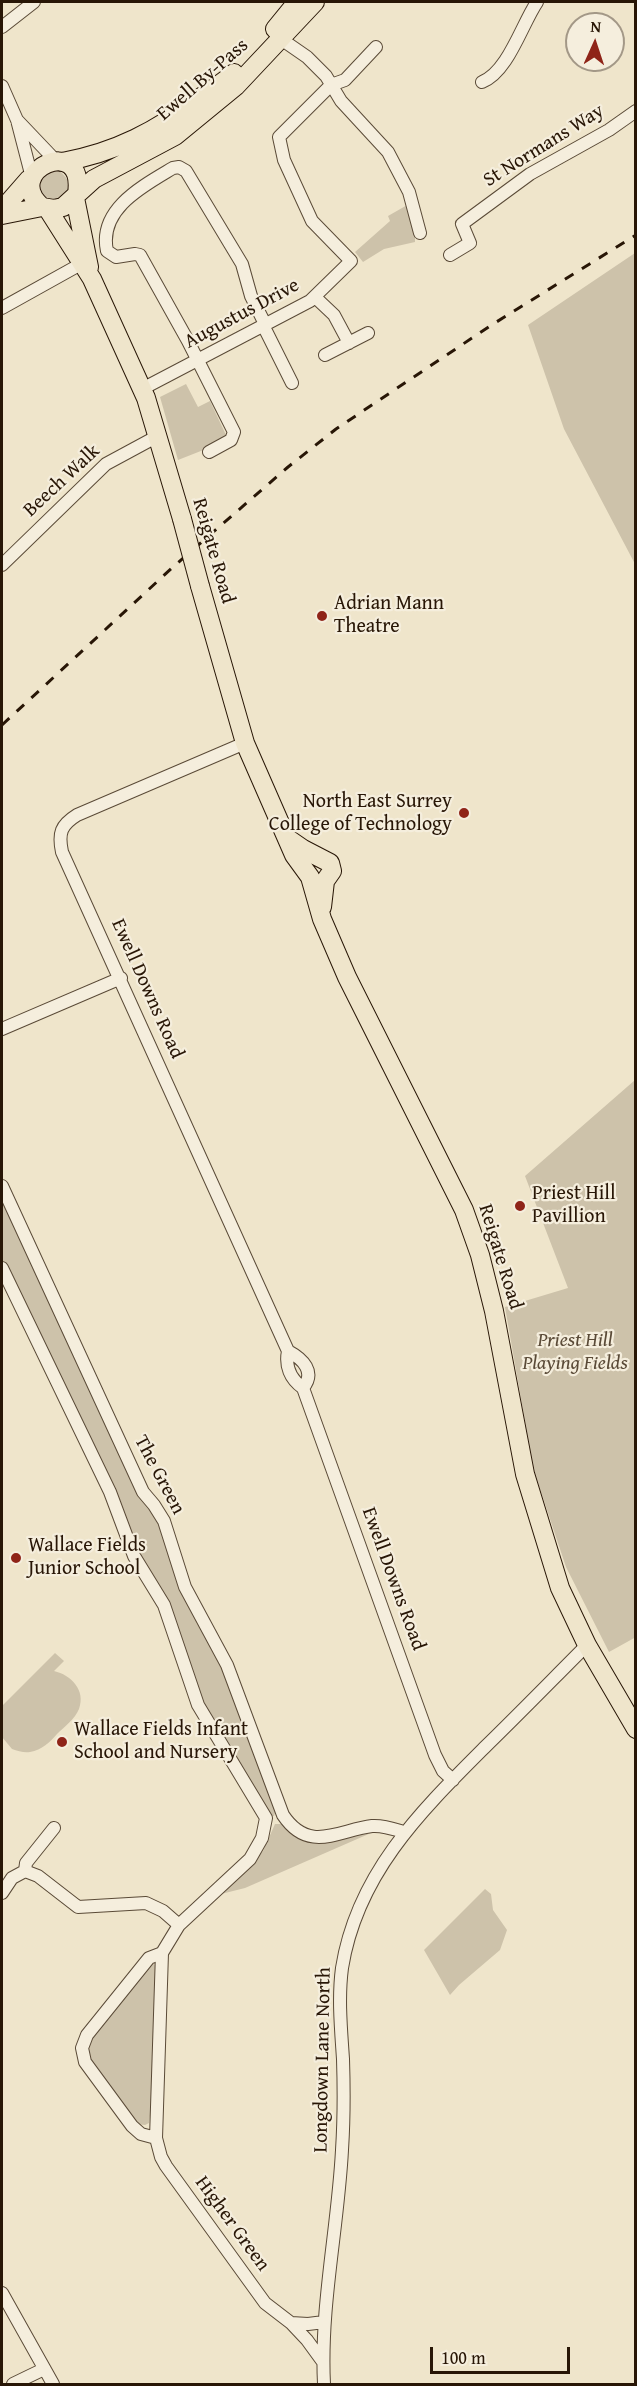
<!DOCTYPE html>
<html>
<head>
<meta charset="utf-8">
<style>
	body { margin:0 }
	#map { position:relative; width:637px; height:2386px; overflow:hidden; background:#efe5cb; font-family:"Gentium Book Plus",serif }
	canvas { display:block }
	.frame { position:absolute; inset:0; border:3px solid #281606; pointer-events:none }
	.north { position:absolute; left:565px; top:12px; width:60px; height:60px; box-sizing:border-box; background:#f5eedd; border:2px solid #a39887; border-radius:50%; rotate:3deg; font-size:16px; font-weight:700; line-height:24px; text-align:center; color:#281606 }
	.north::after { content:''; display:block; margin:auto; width:21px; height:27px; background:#8f2418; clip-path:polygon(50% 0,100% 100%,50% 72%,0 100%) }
	.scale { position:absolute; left:430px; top:2347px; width:140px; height:27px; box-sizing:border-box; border:3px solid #281606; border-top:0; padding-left:8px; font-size:18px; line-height:21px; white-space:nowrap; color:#281606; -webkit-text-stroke:4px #f5eedd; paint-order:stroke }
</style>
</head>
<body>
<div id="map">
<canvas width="637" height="2386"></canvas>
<div class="frame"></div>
<div class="north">N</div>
<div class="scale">100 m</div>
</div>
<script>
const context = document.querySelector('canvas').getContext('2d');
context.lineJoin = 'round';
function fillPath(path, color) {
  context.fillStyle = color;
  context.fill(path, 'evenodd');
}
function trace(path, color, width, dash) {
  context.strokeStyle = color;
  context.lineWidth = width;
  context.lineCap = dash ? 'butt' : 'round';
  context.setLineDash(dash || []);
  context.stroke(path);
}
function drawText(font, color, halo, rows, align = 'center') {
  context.font = font + ' "Gentium Book Plus",serif';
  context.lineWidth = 4.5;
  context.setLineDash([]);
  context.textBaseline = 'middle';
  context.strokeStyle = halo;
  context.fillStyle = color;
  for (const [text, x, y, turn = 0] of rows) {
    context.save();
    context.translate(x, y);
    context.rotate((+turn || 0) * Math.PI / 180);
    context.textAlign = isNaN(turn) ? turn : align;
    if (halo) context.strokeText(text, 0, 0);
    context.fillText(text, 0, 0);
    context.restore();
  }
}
fillPath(new Path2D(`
	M 46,171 L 60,171 L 70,182 L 69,192 L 61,201 L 43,200 L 37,179 Z
	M 409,204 L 415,231 L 415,242 L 384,249 L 363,262 L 355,252 L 390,221 L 388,216 Z
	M 635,253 L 635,564 L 564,429 L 528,325 Z
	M 186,384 L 198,407 L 210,401 L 226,435 L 211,447 L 178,460 L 160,397 Z
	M 635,1080 L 636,1637 L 609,1652 L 566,1567 L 533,1468 L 505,1307 L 568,1288 L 525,1176 Z
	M 2,1195 L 153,1509 L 224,1666 L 276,1810 L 274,1816 L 271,1816 L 199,1696 L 137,1555 L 113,1491 L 2,1261 Z
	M 55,1653 L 64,1661 L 54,1671 C 71,1675 86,1690 79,1709 C 75,1719 65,1726 57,1734 C 50,1742 42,1750 30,1752 C 24,1753 18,1751 12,1749 L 2,1737 L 2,1706 Z
	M 275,1824 L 282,1824 L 324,1842 L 371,1833 L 245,1888 L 221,1894 L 256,1859 L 263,1851 Z
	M 485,1889 L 491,1894 L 493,1910 L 507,1930 L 500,1950 L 459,1985 L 450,1995 L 424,1950 Z
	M 151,1963 L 156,1965 L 152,2101 L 149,2123 L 145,2125 L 136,2124 C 121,2105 82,2066 90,2041 Z`), '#cdc2aa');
const minor = new Path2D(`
	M 2,27 L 34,2
	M 281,39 L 307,57 L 326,76 L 341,101 L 388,152 L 409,192 L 420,233
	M 482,82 C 508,72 522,24 537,2
	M 2,86 L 17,120 L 31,174
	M 17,120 L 56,161
	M 450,255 L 470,243 L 462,224 L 530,174 L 609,130 L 636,111
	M 315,297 L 334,315 L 349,343
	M 2,308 L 81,264
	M 263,325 L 292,383
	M 325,355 L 368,333
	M 142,389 L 310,301 L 351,261 L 312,221 L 284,160 L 279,137 L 331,85 L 345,80 L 376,47
	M 209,452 L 231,440 L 234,432 L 188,341 L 140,255 L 135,254 L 116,257 L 107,251 C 98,209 143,186 173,168 L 179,167 L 186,171 L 242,264 L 251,296 L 265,324
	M 2,565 L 106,464 L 156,437
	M 245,743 L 77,815 C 61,825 58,833 62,852 L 288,1351 C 285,1366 290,1379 303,1388 L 435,1755 L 443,1771 L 453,1780
	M 2,1029 L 121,978
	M 2,1186 L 143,1492 L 154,1505 L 164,1521 L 185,1587 L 227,1665 L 283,1815 C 309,1854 339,1830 372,1826 C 383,1825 394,1829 404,1832
	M 2,1268 L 110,1492 L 134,1556 L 164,1605 L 198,1705 L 266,1818 L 262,1838 L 250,1859 L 179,1925 L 162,1953 L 156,2138 L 161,2157 L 166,2166 L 265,2303 L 291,2323 L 308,2324 L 324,2322
	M 288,1351 C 303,1359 316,1372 303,1388
	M 25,1871 L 26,1863 L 54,1828
	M 2,1893 L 12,1878 L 25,1871 L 38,1876 L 78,1907 L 146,1903 L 163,1911 L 179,1925
	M 156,2138 L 141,2134 L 132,2126 L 85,2062 L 82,2048 L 87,2035 L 149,1958 L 162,1953
	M 2,2293 L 53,2384
	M 291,2323 L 307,2340 L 323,2362
	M 13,2384 L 44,2369
	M 324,2384 C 320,2306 338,2228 342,2150 C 344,2119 344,2089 343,2059 C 341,2029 338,1998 342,1968 C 357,1874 420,1812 484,1748 C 519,1714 553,1679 587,1645`);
const highway = new Path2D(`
	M 275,29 L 297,2
	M 62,162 C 115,153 158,130 200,98 C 211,90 224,82 234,73
	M 75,198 L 89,267
	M 42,207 C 0,171 86,132 77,194
	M 47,208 L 92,279 L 146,398 L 182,519
	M 2,210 L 29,179
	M 2,215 L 42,207 L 54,209 L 63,207 L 94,179 L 175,136 L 236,86 L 315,2
	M 200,586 L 245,743 L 294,855 L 310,877 L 322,919 L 347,977 L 464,1210 L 480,1255 L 494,1311 L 525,1474 L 560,1588 L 587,1645 L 636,1729
	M 287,838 L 303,849 L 330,863 L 332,871 L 325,881 L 322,907`);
trace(minor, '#5a4a37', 14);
trace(highway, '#281606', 20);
trace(minor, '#f5eedd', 12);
trace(highway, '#efe5cb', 18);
trace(new Path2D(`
	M 2,725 L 173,567 L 288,467 L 336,429 L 490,326 L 636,235`), '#281606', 3, [10, 10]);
const highwayBridge = new Path2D(`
	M 182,519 L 200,586`);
trace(highwayBridge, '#281606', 20, []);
trace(highwayBridge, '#efe5cb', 18);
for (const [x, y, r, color] of [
	[322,616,6,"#8f2418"],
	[464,813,6,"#8f2418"],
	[520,1206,6,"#8f2418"],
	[16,1558,6,"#8f2418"],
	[62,1742,6,"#8f2418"]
]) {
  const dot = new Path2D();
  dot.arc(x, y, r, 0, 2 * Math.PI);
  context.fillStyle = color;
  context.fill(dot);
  trace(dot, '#f5eedd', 2);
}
drawText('20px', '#281606', '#f5eedd', [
	["Ewell By-Pass",203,80,-41],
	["St Normans Way",544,146,-32],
	["Augustus Drive",242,314,-28],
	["Beech Walk",62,481,-43],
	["Reigate Road",213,551,74],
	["Ewell Downs Road",147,989,66],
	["Reigate Road",500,1257,73],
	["The Green",159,1475,62],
	["Ewell Downs Road",393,1579,70],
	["Longdown Lane North",323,2060,-89],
	["Higher Green",232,2224,54]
]);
drawText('20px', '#281606', '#f5eedd', [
	["Adrian Mann",334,604],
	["Theatre",334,627],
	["North East Surrey",452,802,"right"],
	["College of Technology",452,825,"right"],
	["Priest Hill",532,1194],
	["Pavillion",532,1217],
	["Wallace Fields",28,1546],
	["Junior School",28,1569],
	["Wallace Fields Infant",74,1730],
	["School and Nursery",74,1753]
], 'left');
drawText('italic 20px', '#5a4a37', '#f5eedd', [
	["Priest Hill",575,1341],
	["Playing Fields",575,1364]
]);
</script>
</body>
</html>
